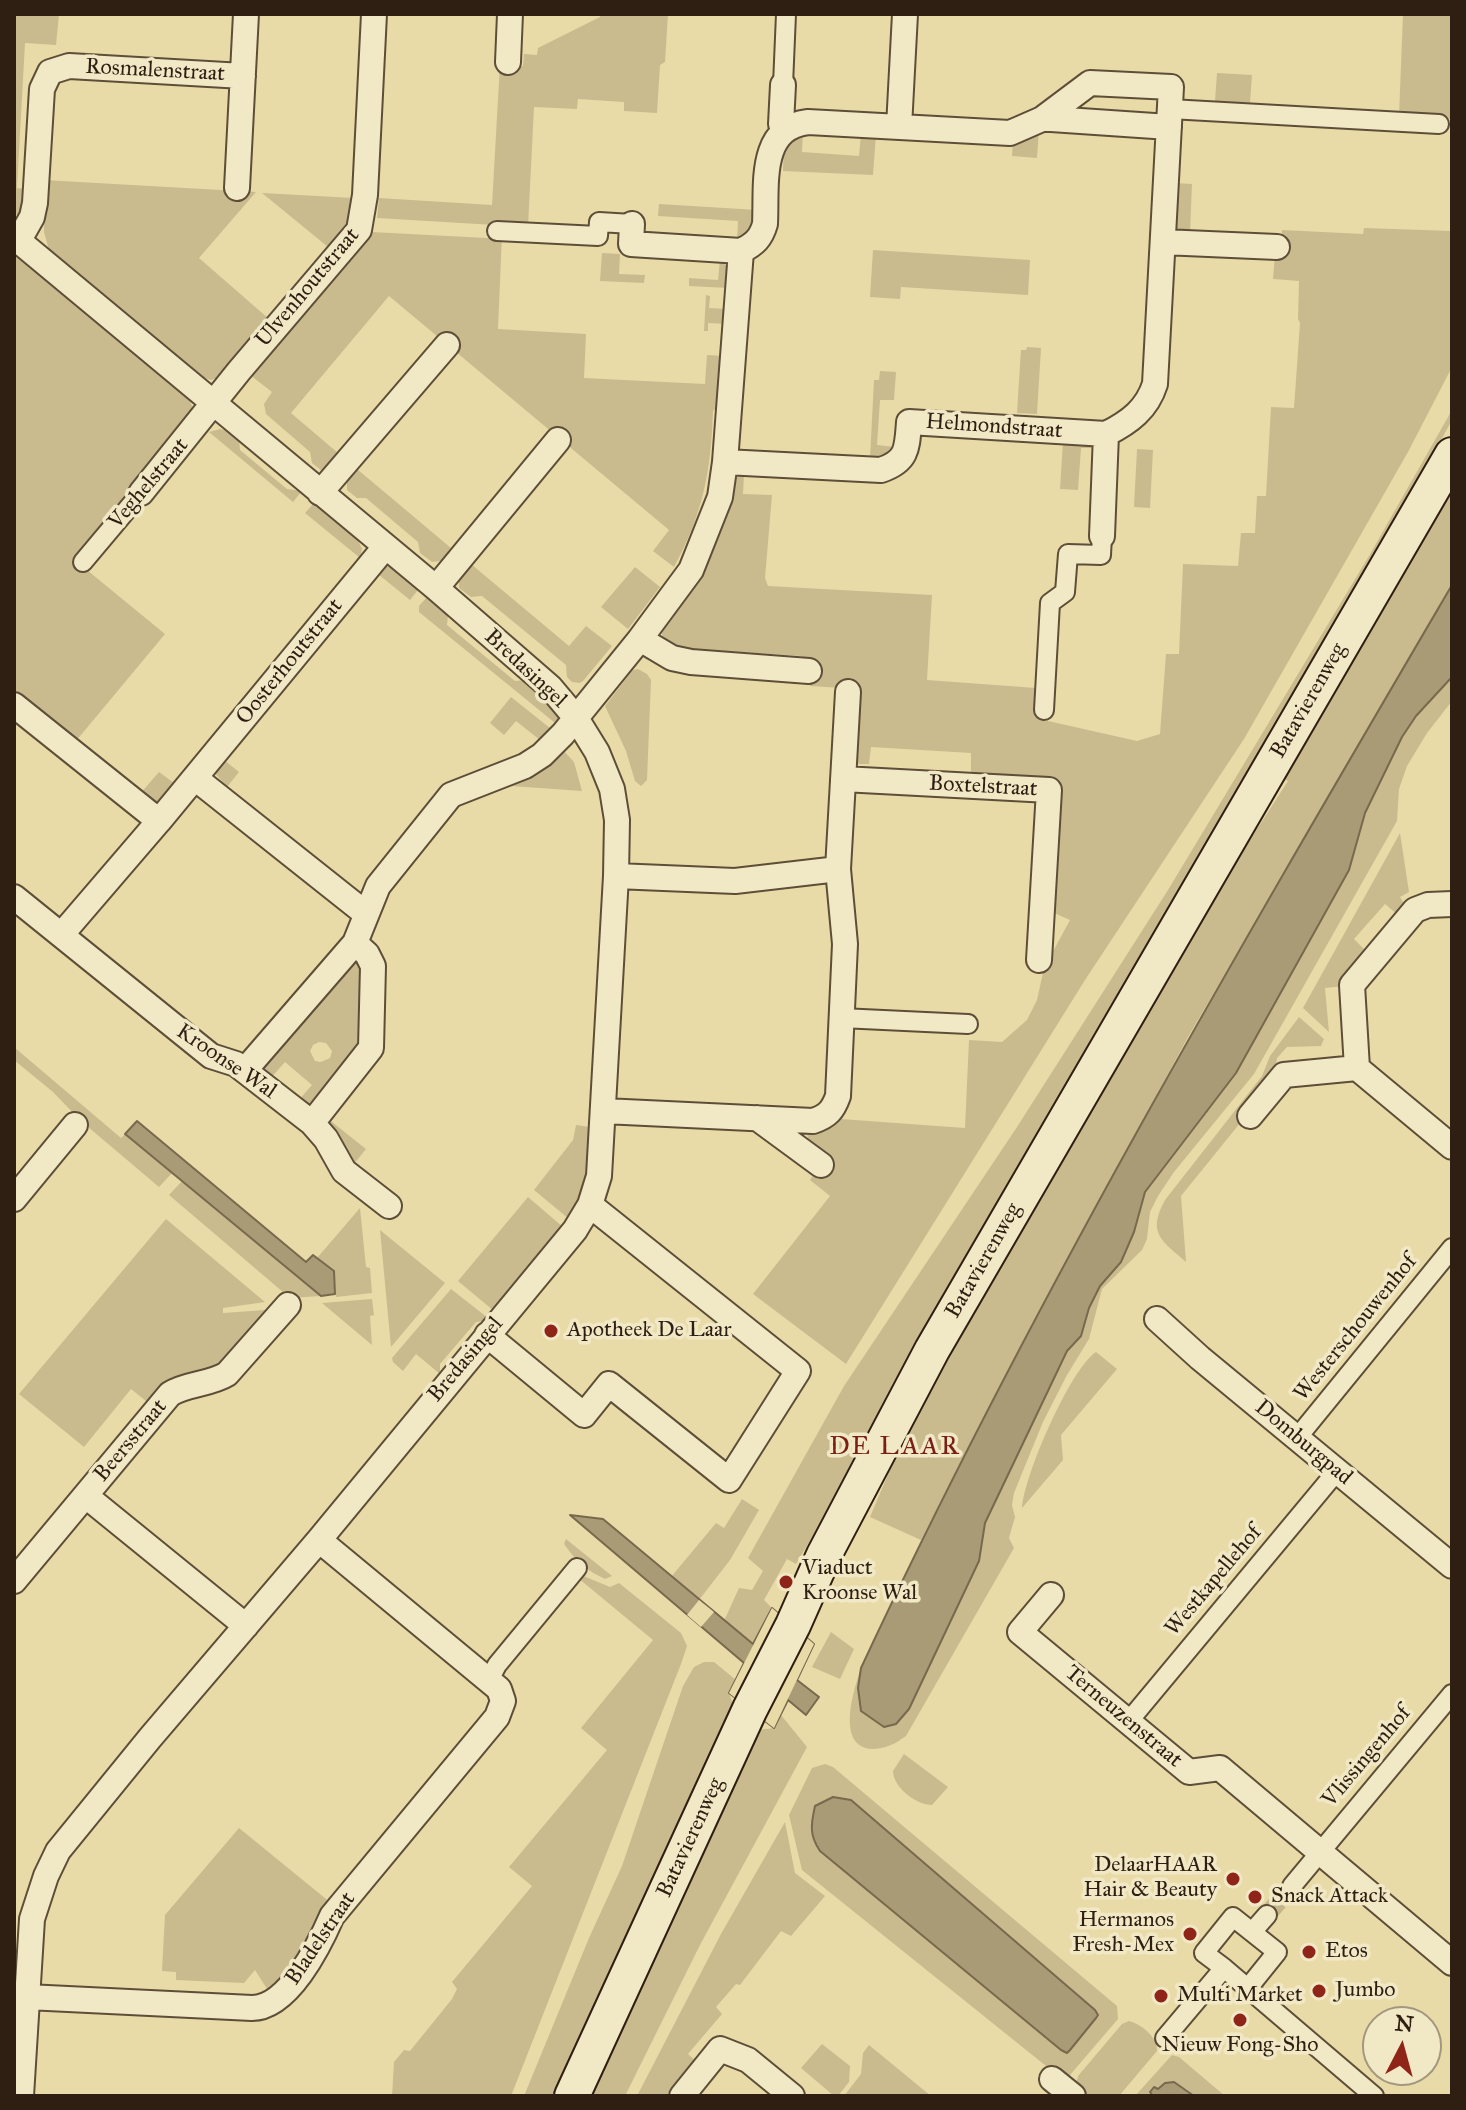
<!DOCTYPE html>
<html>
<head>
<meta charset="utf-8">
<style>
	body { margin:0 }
	#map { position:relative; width:1466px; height:2110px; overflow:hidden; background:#e9dba8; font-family:"IM FELL Great Primer",serif }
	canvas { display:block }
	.frame { position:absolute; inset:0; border:16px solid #2e1f12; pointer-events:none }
	.north { position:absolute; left:1362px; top:2006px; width:80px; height:80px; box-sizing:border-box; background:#f1e8c6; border:2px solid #a3987e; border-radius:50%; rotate:6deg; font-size:22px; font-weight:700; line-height:32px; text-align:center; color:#2e1f12 }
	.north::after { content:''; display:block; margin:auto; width:28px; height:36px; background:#8f2418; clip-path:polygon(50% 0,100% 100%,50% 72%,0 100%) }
</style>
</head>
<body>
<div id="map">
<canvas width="1466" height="2110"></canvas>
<div class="frame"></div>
<div class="north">N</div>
</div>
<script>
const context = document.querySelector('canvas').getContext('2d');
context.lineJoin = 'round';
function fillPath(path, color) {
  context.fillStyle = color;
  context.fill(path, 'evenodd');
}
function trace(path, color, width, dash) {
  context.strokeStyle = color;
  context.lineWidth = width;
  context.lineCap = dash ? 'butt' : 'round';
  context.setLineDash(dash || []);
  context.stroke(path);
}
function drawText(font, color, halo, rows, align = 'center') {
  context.font = font + ' "IM FELL Great Primer",serif';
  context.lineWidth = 7;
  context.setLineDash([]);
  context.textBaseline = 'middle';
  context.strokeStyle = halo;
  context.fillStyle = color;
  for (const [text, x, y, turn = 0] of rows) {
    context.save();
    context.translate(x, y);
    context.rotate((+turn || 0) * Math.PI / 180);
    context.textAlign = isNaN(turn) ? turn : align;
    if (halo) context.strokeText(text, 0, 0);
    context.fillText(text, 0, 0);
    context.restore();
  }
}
fillPath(new Path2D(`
	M 14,14 L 59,14 L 56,45 L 25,43 L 17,188 L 25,189 L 22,210 L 14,217 Z
	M 600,14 L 668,14 L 665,62 L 660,65 L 657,113 L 624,111 L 624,102 L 578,99 L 577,109 L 534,107 L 528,227 L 377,218 L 379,198 L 492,205 L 500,64 L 523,66 L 524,54 L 537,55 L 538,48 L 600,17 Z
	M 1403,14 L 1452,14 L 1452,119 L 1399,116 Z
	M 1217,73 L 1252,75 L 1250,103 L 1215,101 Z
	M 1039,129 L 1037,158 L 1012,156 L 1013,142 Z
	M 803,130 L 802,152 L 859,156 L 861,134 L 876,135 L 873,175 L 783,171 L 784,142 Z
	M 44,180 L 256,192 L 199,258 L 269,319 L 219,377 L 211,380 L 196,375 L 49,250 L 44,232 Z
	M 1175,183 L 1192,184 L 1190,234 L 1174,230 Z
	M 262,193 L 354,198 L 351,218 L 328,247 Z
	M 659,204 L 757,210 L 754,232 L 737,241 L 738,221 L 658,216 Z
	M 1364,228 L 1452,231 L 1452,367 L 1408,452 L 1244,739 L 1085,980 L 846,1364 L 753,1294 L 830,1196 L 810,1180 L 829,1154 L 808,1138 L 807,1134 L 824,1130 L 841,1119 L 965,1128 L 969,1040 L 1002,1042 L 1027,1020 L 1037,1000 L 1044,968 L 1070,920 L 1045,909 L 1054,786 L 980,782 L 971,772 L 971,753 L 871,747 L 869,764 L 859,764 L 855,760 L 858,689 L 810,686 L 811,669 L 801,668 L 802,656 L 677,648 L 665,643 L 661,631 L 735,478 L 744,475 L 743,494 L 772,495 L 765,578 L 768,586 L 932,595 L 927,680 L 1050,689 L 1048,721 L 1137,741 L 1160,734 L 1166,654 L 1179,654 L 1183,564 L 1238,566 L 1241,533 L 1255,533 L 1257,496 L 1266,496 L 1271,407 L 1294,408 L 1300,323 L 1298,319 L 1299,281 L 1273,279 L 1275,254 L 1281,253 L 1282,230 L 1363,234 Z
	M 371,232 L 487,238 L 502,234 L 498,329 L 586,334 L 584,378 L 705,384 L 707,355 L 725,356 L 722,403 L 713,411 C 711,471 703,514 674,567 L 653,551 L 669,530 L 389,296 L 291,413 L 338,453 L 322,471 L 312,463 L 310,452 L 266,414 L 264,404 L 272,392 L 250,375 Z
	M 14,250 L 188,395 L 193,409 L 192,417 L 76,561 L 165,634 L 76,741 L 14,691 Z
	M 873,250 L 1030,260 L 1028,295 L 901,287 L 900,299 L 870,297 Z
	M 602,253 L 620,254 L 619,274 L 645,275 L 644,283 L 600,281 Z
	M 720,260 L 729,268 L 728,288 L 689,286 L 689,278 L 718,280 Z
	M 706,295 L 710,296 L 709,308 L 727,309 L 727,324 L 708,323 L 708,331 L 704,331 Z
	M 1027,347 L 1041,348 L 1037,414 L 1017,413 L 1021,350 L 1026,350 Z
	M 880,371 L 896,372 L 894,400 L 880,400 L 877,445 L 895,447 L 885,458 L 870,458 L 874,380 L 879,380 Z
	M 1452,410 L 1452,420 L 1379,554 L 1093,1035 L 887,1412 L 796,1564 L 787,1559 L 764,1600 L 772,1608 L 754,1644 L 724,1621 L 739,1588 L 752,1590 L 763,1571 L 748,1558 L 844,1386 L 1017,1127 L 1168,890 L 1369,556 Z
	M 220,429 L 231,432 L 239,439 L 240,450 L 287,489 L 302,491 L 293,502 L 209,432 Z
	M 1063,441 L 1091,443 L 1091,448 L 1081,448 L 1078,490 L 1060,489 Z
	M 1137,449 L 1153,450 L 1150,508 L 1134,507 Z
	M 357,469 L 451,548 L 441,561 L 432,562 L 420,553 L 418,542 L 366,498 L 357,498 L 347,490 L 347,481 Z
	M 1452,490 L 1452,585 L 1188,1037 L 1019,1349 L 921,1540 L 870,1517 L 906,1432 L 1136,1017 L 1288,781 L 1277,775 L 1407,554 Z
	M 314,503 L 357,538 L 362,549 L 360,558 L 305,513 Z
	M 471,564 L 569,646 L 586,626 L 612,646 L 583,681 L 580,683 L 572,682 L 567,677 L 566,665 L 482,596 L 471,597 L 459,588 L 459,580 Z
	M 383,565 L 392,568 L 418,590 L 410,600 L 373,570 Z
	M 635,567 L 660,587 L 628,629 L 601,607 Z
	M 427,597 L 448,614 L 447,625 L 515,681 L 527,680 C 539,691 558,703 558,720 L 555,723 L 419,612 L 419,606 Z
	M 638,669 L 647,674 L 651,680 L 647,780 L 641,786 L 635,781 L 626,751 L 605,706 L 633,670 Z
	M 1452,677 L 1452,701 L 1427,733 L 1407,766 L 1399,789 L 1397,821 L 1254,1074 L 1174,1172 L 1158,1196 L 1150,1212 L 1147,1239 L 1142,1250 L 1102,1289 L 1089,1339 L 1067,1375 L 1043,1422 L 1014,1493 L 1012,1505 L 1015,1517 L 1009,1538 L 1014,1548 L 906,1736 C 895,1744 885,1749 872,1749 C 835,1747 854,1689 861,1668 L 858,1688 L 884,1727 L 896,1724 L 909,1709 L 979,1561 L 984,1523 L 1067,1351 L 1081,1336 L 1089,1308 L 1100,1286 L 1121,1262 L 1134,1232 L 1145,1192 L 1204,1115 L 1349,870 L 1365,813 L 1402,737 L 1416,716 Z
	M 511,697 L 550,728 L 540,740 L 516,721 L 504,735 L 490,723 Z
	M 562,749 L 574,762 L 582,791 L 511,786 Z
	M 219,756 L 239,772 L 227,787 L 215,773 Z
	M 159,772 L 178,786 L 162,803 L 151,803 L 139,795 Z
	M 1400,833 L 1409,892 L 1400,897 L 1406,907 L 1398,915 L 1385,904 L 1354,939 L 1366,951 L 1345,986 L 1325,988 L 1329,1032 L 1303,1008 Z
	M 355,959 L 363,966 L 363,1044 L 314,1105 L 309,1107 L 297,1102 L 312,1085 L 285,1062 L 270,1079 L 264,1073 L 264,1063 ZM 319,1042 L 326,1043 L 332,1051 L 330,1058 L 321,1062 L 315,1061 L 310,1051 L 313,1045 Z
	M 1299,1017 L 1324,1039 L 1321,1046 L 1287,1047 L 1277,1058 L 1275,1075 L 1262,1096 L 1181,1196 L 1186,1262 C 1161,1240 1147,1233 1165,1200 L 1262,1076 L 1270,1056 Z
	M 14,1047 L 121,1138 L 125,1134 L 172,1173 L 159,1187 L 81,1121 L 53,1092 L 14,1060 Z
	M 327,1118 L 366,1149 L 353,1165 L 326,1120 Z
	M 576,1125 L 590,1127 C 588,1164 588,1186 569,1219 L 534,1190 L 573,1140 Z
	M 182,1181 L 321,1296 L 290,1298 L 169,1195 Z
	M 528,1197 L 563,1227 L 494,1311 L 458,1281 Z
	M 360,1208 L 366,1267 L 370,1268 L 372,1293 L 336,1297 L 334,1271 L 317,1258 Z
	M 166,1219 L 265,1302 L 223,1308 L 223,1313 L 265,1310 L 268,1313 L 219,1364 L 151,1405 L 131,1389 L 84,1447 L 19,1394 Z
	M 380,1230 L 445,1283 L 391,1347 Z
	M 451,1289 L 488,1318 L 486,1321 L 476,1322 L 440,1364 L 440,1374 L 416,1354 L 403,1371 L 393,1362 L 392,1358 Z
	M 372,1299 L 374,1315 L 370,1316 L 372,1345 L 322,1303 Z
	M 1096,1352 L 1117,1369 L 1061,1435 L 1063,1460 L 1022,1508 C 1024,1476 1070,1369 1096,1352 Z
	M 742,1499 L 759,1510 L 730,1560 L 699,1600 L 671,1577 L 716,1523 L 724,1528 Z
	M 566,1539 L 612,1576 L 605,1579 C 586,1570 576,1561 564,1544 Z
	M 581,1575 L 610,1587 L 619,1583 L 681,1633 L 687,1646 L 681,1664 L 511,2096 L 392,2096 L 394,2062 L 404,2050 L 410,2051 L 452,1999 L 457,1989 L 452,1982 L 532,1886 L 509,1867 L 607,1750 L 581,1728 L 653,1640 L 578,1578 Z
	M 831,1632 L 854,1649 L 840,1679 L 812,1667 Z
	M 704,1662 L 714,1662 L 736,1680 L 729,1693 L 735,1710 L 554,2096 L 524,2096 L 589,1938 L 622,1866 L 683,1686 L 694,1667 Z
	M 781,1715 L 807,1747 L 700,1945 L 625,2096 L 586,2096 L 758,1730 L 774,1728 Z
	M 904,1754 L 948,1787 L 932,1805 C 916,1805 893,1787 893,1771 Z
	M 825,1764 L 833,1767 L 1117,2006 L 1118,2019 L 1070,2075 L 1056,2074 L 802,1870 L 789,1815 L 812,1768 ZM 851,1800 L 1095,2010 L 1098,2015 L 1070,2050 L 1066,2053 L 1061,2050 L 820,1851 Z
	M 785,1822 L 795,1873 L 825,1896 L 791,1936 L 781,1931 L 740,1985 L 736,1984 L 716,2007 L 722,2014 L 688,2054 L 698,2063 L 671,2096 L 641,2096 L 638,2094 L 721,1934 Z
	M 239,1828 L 331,1903 L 313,1941 L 269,1992 L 255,1970 L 244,1983 L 176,1980 L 176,1972 L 162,1971 L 165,1915 Z
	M 1129,2021 C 1141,2024 1158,2037 1157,2051 L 1119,2096 L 1086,2096 L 1076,2086 L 1078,2076 L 1122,2024 Z
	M 822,2044 L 850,2066 L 849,2082 L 838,2096 L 834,2096 L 801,2068 Z
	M 869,2045 L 931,2096 L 844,2096 L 861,2074 L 863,2053 Z
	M 1172,2055 L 1179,2057 L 1225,2096 L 1194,2096 L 1186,2089 L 1165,2084 L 1153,2096 L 1135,2096 Z`), '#c9bb8e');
const water = new Path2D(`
	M 1452,585 L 1452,677 L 1416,716 L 1402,737 L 1365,813 L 1349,870 L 1236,1073 L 1145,1192 L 1134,1232 L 1121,1262 L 1100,1286 L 1089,1308 L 1081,1336 L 1067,1351 L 985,1523 L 979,1561 L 909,1709 L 896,1724 L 884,1727 L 861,1711 L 858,1688 L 861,1668 C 1035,1295 1244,940 1452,585 Z
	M 137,1121 L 306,1262 L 313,1255 L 334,1271 L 335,1294 L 321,1296 L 130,1138 L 125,1134 Z
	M 570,1515 L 603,1519 L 753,1644 L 772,1608 L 814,1644 L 797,1680 L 819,1697 L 806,1715 L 788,1700 L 774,1728 L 729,1693 L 744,1663 Z
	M 833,1797 L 851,1800 L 1095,2010 L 1098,2015 L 1096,2018 L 1070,2050 L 1067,2053 L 1061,2050 L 820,1851 C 809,1835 811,1824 815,1806 Z
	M 1174,2082 L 1194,2096 L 1153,2096 L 1150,2092 L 1154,2087 L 1158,2089 L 1165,2083 Z`);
fillPath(water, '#a99b75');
trace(water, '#78694d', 2);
fillPath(new Path2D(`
	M 699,1600 L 714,1612 L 701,1627 L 687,1615 Z
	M 772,1608 L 814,1644 L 774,1728 L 729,1693 Z`), '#e9dba8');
trace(new Path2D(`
	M 1267,1915 L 1292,1886`), '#c4b58a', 18, [18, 9]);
const pedestrian = new Path2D(`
	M 783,85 L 786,14
	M 1170,109 L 1439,124
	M 497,231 L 598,236 L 599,222 L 632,224
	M 83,562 L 141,493
	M 1044,710 L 1050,603 L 1065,592 L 1068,554 L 1101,555 L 1102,536
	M 841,1018 L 968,1024
	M 1297,1438 L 1452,1248
	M 489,1680 L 497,1665 L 577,1568
	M 1128,1722 L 1337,1471
	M 1292,1886 L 1452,1694
	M 1252,1932 L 1267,1915
	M 1224,1968 L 1204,1953 L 1233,1917 L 1277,1952 L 1248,1988
	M 1165,2038 L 1224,1968 L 1374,2096`);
const minor = new Path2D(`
	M 508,62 L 510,14
	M 783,85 L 781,124 L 784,129
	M 899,127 L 905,14
	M 237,188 L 246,14
	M 632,224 L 631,244 L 741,251 L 725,462 L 881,470 C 908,461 907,448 909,422 L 1106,434 C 1130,422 1147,409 1155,384 L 1171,87 L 1090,83 L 1042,119
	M 14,237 L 436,588 L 550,687 L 576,718 L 597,752 L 612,789 L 617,820 L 616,876 L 599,1176 L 590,1205 L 575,1230 L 319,1540 L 150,1738 L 58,1851 L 46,1876 L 32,1919 L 21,2096
	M 19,240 L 32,217 L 35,203 L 42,89 L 50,72 L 69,66 L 243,76
	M 1163,242 L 1277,247
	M 741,251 C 755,244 761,238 765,224 C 767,185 758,128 808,122 L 1010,133 L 1042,119 L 1051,119 L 1169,127
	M 141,493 L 239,371 L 359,230 L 365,195 L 374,14
	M 320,493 L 447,345
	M 1102,536 L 1106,434
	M 436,588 L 558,440
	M 640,639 L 672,658 L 691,662 L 809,671
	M 14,705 L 159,821 L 62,934
	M 195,778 L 365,913
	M 843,779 L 1049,790 L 1039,960
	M 159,821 L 385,547
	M 838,869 L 848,692
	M 14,897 L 211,1056 L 236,1064 L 312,1123 L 326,1139 L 344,1171 L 389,1206
	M 1357,1068 L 1352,985 L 1415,910 L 1428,905 L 1452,904
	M 245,1070 L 355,943 L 378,886 L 451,795 L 525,766 L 542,755 L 563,734 L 640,639 L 691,570 L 720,497 L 725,462
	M 604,1111 L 813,1121 C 828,1116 833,1110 838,1096 L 845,944 L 838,869 L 735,881 L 616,876
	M 1250,1116 L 1284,1075 L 1357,1068 L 1452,1147
	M 757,1118 L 821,1165
	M 312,1123 L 371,1048 L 373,966 L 367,954 L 355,943
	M 14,1199 L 75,1125
	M 1157,1319 L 1200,1358 L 1452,1566
	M 487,1335 L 584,1415 L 609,1384 L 729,1480 L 798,1371 L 590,1205
	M 86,1496 L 246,1626
	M 14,1581 L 170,1394 C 188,1383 209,1385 227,1374 L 288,1305
	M 1051,1595 L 1020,1632 L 1189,1772 L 1220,1768 L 1452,1963
	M 27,1997 L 252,2008 C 288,2008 319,1946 332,1916 L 497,1717 L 503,1701 L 499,1689 L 319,1540
	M 1052,2079 L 1073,2096
	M 682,2096 L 720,2049 L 748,2060 L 792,2096`);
const secondary = new Path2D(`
	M 572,2096 L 750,1709 L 793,1625 L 824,1555 L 932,1350 L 1452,455`);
trace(pedestrian, '#5d4e38', 22);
trace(minor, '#5d4e38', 28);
trace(secondary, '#2e1f12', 38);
trace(pedestrian, '#f1e8c6', 18);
trace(minor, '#f1e8c6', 24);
trace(secondary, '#f1e8c6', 34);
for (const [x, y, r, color] of [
	[551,1331,8,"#8f2418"],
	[786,1582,8,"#8f2418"],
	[1233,1879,8,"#8f2418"],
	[1255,1897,8,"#8f2418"],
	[1190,1934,8,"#8f2418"],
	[1309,1952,8,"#8f2418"],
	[1319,1991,8,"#8f2418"],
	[1161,1996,8,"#8f2418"],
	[1240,2020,8,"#8f2418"]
]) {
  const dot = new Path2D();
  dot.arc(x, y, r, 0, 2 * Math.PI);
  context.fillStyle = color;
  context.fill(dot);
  trace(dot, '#f1e8c6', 3);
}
drawText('22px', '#2e1f12', '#f1e8c6', [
	["Rosmalenstraat",155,71,3],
	["Ulvenhoutstraat",308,288,-50],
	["Helmondstraat",994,427,4],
	["Veghelstraat",149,484,-50],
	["Oosterhoutstraat",290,662,-51],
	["Bredasingel",525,669,43],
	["Batavierenweg",1309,701,-60],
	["Boxtelstraat",983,787,3],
	["Kroonse Wal",226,1062,34],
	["Batavierenweg",984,1261,-60],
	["Westerschouwenhof",1356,1328,-51],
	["Bredasingel",466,1360,-50],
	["Beersstraat",131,1441,-50],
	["Domburgpad",1303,1443,40],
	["Westkapellehof",1214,1581,-50],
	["Terneuzenstraat",1123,1717,40],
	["Vlissingenhof",1367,1757,-50],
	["Batavierenweg",691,1838,-65],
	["Bladelstraat",321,1939,-56]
]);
drawText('22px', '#2e1f12', '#f1e8c6', [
	["Apotheek De Laar",567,1331],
	["Viaduct",802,1569],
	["Kroonse Wal",802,1594],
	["DelaarHAAR",1217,1866,"right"],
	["Hair & Beauty",1217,1891,"right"],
	["Snack Attack",1271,1897],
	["Hermanos",1174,1921,"right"],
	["Fresh-Mex",1174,1946,"right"],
	["Etos",1325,1952],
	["Jumbo",1335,1991],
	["Multi Market",1177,1996],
	["Nieuw Fong-Sho",1240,2046,"center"]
], 'left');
context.letterSpacing = '2px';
drawText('26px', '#7a1f14', '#f1e8c6', [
	["DE LAAR",895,1448]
]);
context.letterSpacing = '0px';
</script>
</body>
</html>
